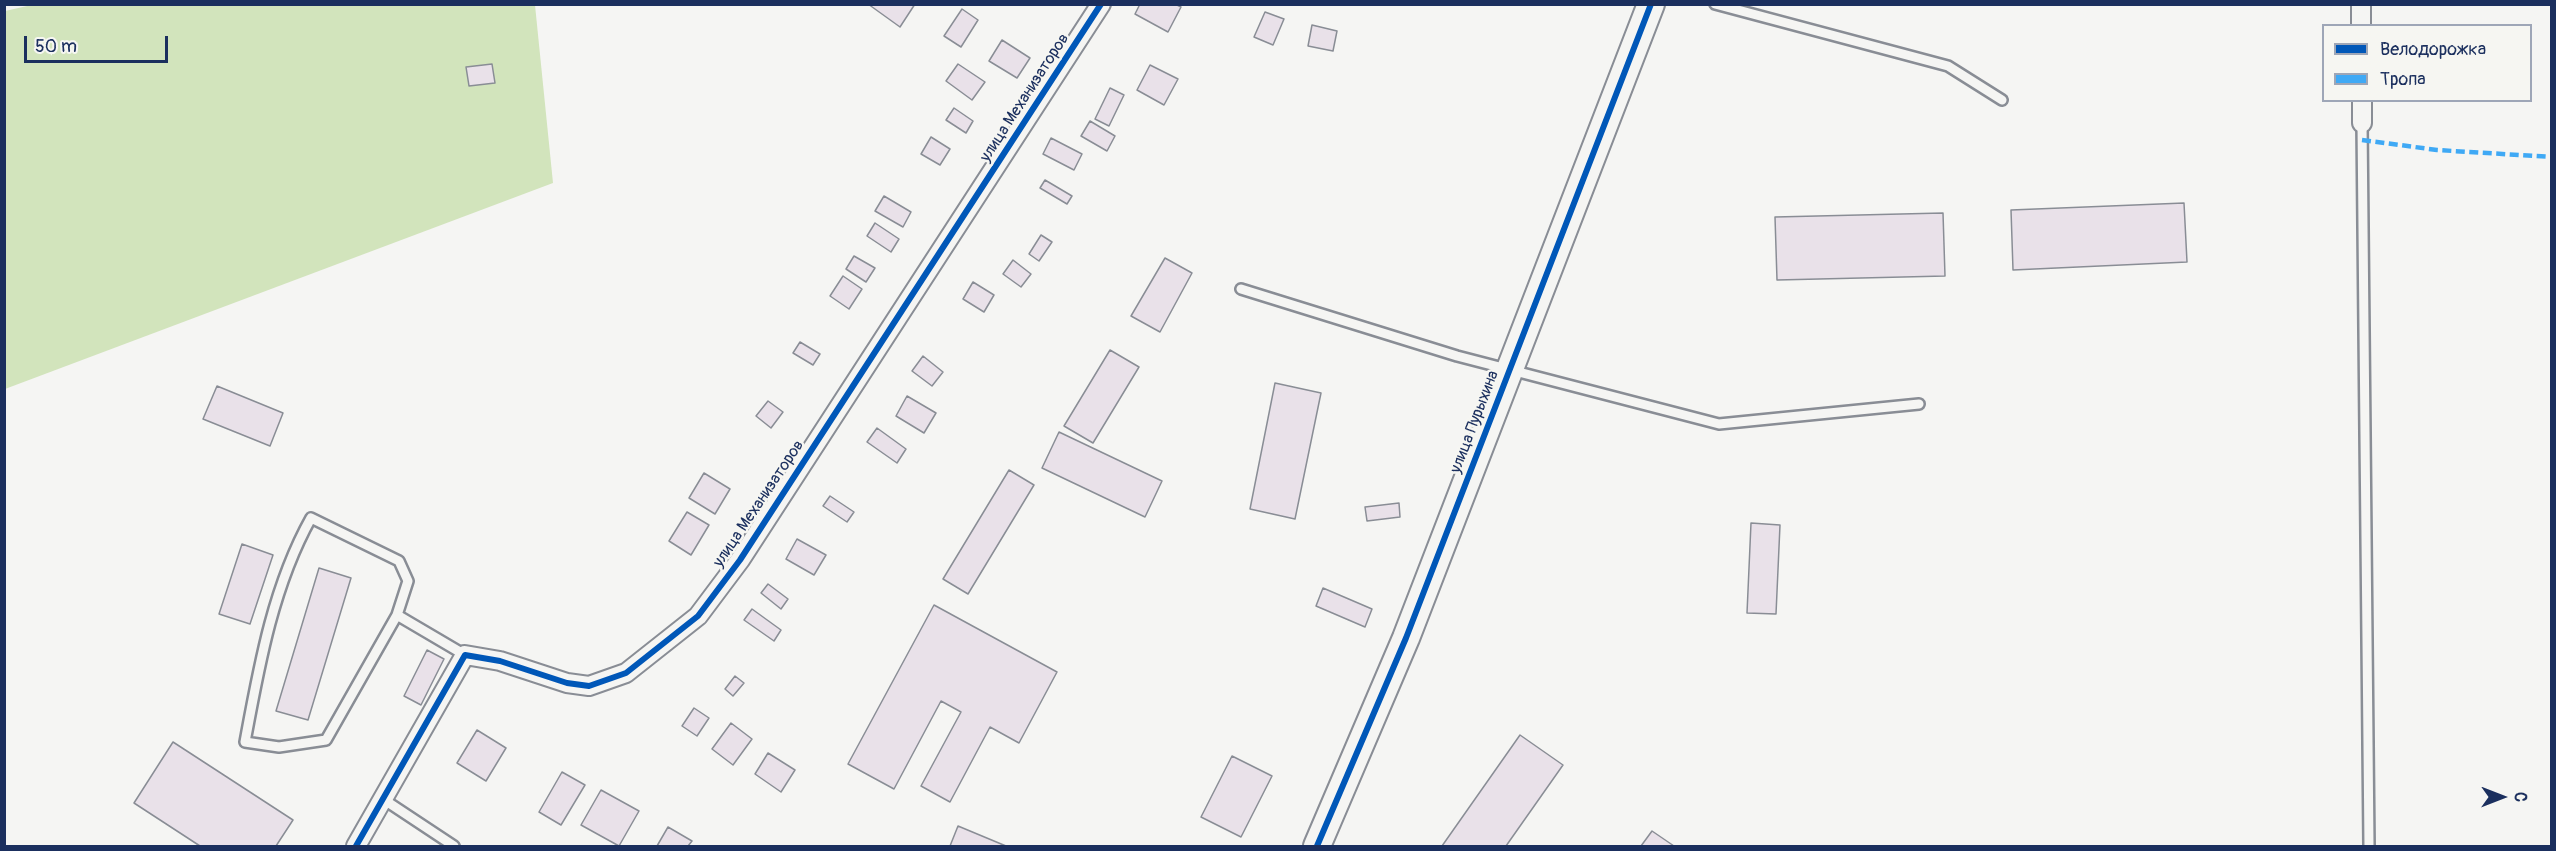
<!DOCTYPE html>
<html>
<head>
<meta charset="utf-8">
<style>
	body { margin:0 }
	#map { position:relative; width:2556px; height:851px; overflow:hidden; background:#f5f5f3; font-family:Pangolin,sans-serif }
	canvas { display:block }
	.frame { position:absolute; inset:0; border:6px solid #1b2f5e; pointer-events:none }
	.legend { position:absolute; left:2322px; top:24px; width:210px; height:78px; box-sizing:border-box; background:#f6f6f2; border:2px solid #9ea6b7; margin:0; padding:8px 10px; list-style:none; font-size:18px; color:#1b2f5e }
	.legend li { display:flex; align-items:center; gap:12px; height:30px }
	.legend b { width:30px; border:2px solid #9ea6b7 }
	.north { position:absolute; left:2472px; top:767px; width:60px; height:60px; -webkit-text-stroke:4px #f6f6f2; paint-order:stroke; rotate:90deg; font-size:16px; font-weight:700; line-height:24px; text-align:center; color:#1b2f5e }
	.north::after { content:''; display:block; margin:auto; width:21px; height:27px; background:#1b2f5e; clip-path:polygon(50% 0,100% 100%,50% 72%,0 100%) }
	.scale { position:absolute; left:24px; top:36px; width:144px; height:27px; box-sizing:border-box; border:3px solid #1b2f5e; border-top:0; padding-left:8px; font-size:18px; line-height:21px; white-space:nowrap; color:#1b2f5e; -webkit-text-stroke:4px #f6f6f2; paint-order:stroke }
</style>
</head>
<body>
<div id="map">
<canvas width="2556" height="851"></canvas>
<div class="frame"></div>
<ul class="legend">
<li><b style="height:8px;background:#0057b8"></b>Велодорожка</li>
<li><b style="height:8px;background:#3fa9f5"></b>Тропа</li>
</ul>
<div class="north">С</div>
<div class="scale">50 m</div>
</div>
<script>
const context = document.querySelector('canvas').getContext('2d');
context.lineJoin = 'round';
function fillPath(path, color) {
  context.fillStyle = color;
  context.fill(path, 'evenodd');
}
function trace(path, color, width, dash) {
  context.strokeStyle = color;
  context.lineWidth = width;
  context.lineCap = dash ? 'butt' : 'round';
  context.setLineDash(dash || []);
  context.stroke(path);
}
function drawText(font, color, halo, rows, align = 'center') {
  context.font = font + ' Pangolin,sans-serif';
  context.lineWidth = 5;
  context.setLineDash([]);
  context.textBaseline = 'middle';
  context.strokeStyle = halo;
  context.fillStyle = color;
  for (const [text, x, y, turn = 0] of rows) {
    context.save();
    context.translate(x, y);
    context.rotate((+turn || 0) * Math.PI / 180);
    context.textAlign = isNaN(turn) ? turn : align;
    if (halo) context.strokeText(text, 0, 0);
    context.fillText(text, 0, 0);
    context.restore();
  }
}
fillPath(new Path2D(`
	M 36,4 L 535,5 L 553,183 L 5,389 L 5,11 Z`), '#d2e4bc');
const building = new Path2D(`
	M 868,4 L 915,4 L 900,27 Z
	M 1140,4 L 1175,4 L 1181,7 L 1168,32 L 1135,14 Z
	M 962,9 L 978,20 L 961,47 L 944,36 Z
	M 1265,12 L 1284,19 L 1273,45 L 1254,37 Z
	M 1312,25 L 1337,31 L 1333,51 L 1308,46 Z
	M 1002,40 L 1030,58 L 1017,78 L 989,61 Z
	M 492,64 L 495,83 L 469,86 L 466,67 Z
	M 958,64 L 985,82 L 972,100 L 946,81 Z
	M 1150,65 L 1178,79 L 1164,105 L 1137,90 Z
	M 1110,88 L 1124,95 L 1109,126 L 1095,119 Z
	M 954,108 L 973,121 L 966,133 L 946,120 Z
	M 1090,121 L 1115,136 L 1107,151 L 1081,136 Z
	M 931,137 L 950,149 L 940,165 L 921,154 Z
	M 1051,138 L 1082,154 L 1074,170 L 1043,154 Z
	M 1045,180 L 1072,196 L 1067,204 L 1040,188 Z
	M 884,196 L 911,212 L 903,227 L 875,211 Z
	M 2184,203 L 2187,262 L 2013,270 L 2011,210 Z
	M 1943,213 L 1945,276 L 1777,280 L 1775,217 Z
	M 875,223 L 899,239 L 891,252 L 867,236 Z
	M 1041,235 L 1052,242 L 1039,261 L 1029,254 Z
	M 854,256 L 875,268 L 866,282 L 846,269 Z
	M 1165,258 L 1192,273 L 1160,332 L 1131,316 Z
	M 1013,260 L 1031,274 L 1021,287 L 1003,274 Z
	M 843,276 L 862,289 L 849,309 L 830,296 Z
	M 973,282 L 994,295 L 984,312 L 963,299 Z
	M 800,342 L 820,354 L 813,365 L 793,353 Z
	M 1110,350 L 1139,367 L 1093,443 L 1064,426 Z
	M 923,356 L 943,372 L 932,386 L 912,371 Z
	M 1275,383 L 1321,393 L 1295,519 L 1250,509 Z
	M 217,386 L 283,413 L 270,446 L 203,419 Z
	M 907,396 L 936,413 L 924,433 L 896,416 Z
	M 768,401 L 783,412 L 771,428 L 756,416 Z
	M 877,428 L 906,449 L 897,463 L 867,442 Z
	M 1059,432 L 1162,481 L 1145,517 L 1042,468 Z
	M 1009,470 L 1034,485 L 968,594 L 943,579 Z
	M 704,473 L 730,489 L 715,514 L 689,498 Z
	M 830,496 L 854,512 L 847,522 L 823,506 Z
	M 1399,503 L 1400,517 L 1367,521 L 1365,507 Z
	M 687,512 L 709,525 L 691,555 L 669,541 Z
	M 1751,523 L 1780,525 L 1776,614 L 1747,613 Z
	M 797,539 L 826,555 L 814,575 L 786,559 Z
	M 242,544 L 273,555 L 250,624 L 219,614 Z
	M 319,568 L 351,578 L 308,720 L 276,711 Z
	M 768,584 L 788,599 L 781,609 L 761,593 Z
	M 1323,588 L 1372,609 L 1365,627 L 1316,606 Z
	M 934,605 L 1057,672 L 1019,743 L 990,727 L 950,802 L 921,786 L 961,712 L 941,701 L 894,789 L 848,764 Z
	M 752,609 L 781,630 L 774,641 L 744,620 Z
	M 427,650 L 444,659 L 421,705 L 404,696 Z
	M 735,676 L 744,683 L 733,696 L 725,689 Z
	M 694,708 L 709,718 L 697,736 L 682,726 Z
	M 731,723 L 752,739 L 733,765 L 712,749 Z
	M 477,730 L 506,748 L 486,781 L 457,763 Z
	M 1520,735 L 1563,765 L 1506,846 L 1442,846 Z
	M 173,742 L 293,820 L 276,846 L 200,846 L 134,803 Z
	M 768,753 L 795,770 L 781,792 L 755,774 Z
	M 1232,756 L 1272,776 L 1241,837 L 1201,817 Z
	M 562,772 L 585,785 L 561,825 L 539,812 Z
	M 601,790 L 639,811 L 619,846 L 581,825 Z
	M 958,826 L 1006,846 L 950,846 Z
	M 668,827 L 692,841 L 688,846 L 657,846 Z
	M 1652,831 L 1674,846 L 1641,846 Z`);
fillPath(building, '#e9e1e9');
trace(building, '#898d95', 1.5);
const lane = new Path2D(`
	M 1715,4 L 1948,66 L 2002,100
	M 2362,123 L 2369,846
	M 1241,289 L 1457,356 L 1719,424 L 1919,404
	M 311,518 L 399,561 L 408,581 L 397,615 L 326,740 L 279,747 L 245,742 C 259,666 273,586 311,518 Z
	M 397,615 L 465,655
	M 383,799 L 454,846`);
const street = new Path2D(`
	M 2361,4 L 2361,26
	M 2362,100 L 2362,123
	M 356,846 L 465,655 L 500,661 L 567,683 L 589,686 L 626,673 L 698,616 L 740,560 L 1101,4`);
const secondary = new Path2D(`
	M 1317,846 L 1406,638 L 1651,4`);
trace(lane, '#898d95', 14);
trace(street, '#898d95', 22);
trace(secondary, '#898d95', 30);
trace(lane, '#f5f5f3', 9);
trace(street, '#f5f5f3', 18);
trace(secondary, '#f5f5f3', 26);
trace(new Path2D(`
	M 2362,140 L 2437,150 L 2552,157`), '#3fa9f5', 4.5, [9, 4.5]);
trace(new Path2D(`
	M 356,846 L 465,655 L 500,661 L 567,683 L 589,686 L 626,673 L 698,616 L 740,560 L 1101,4
	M 1317,846 L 1406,638 L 1651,4`), '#0057b8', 6);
drawText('16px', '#1b2f5e', '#f6f6f2', [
	["улица Механизаторов",1025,98,-57],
	["улица Пурыхина",1475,422,-69],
	["улица Механизаторов",759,504,-56]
]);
</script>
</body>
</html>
